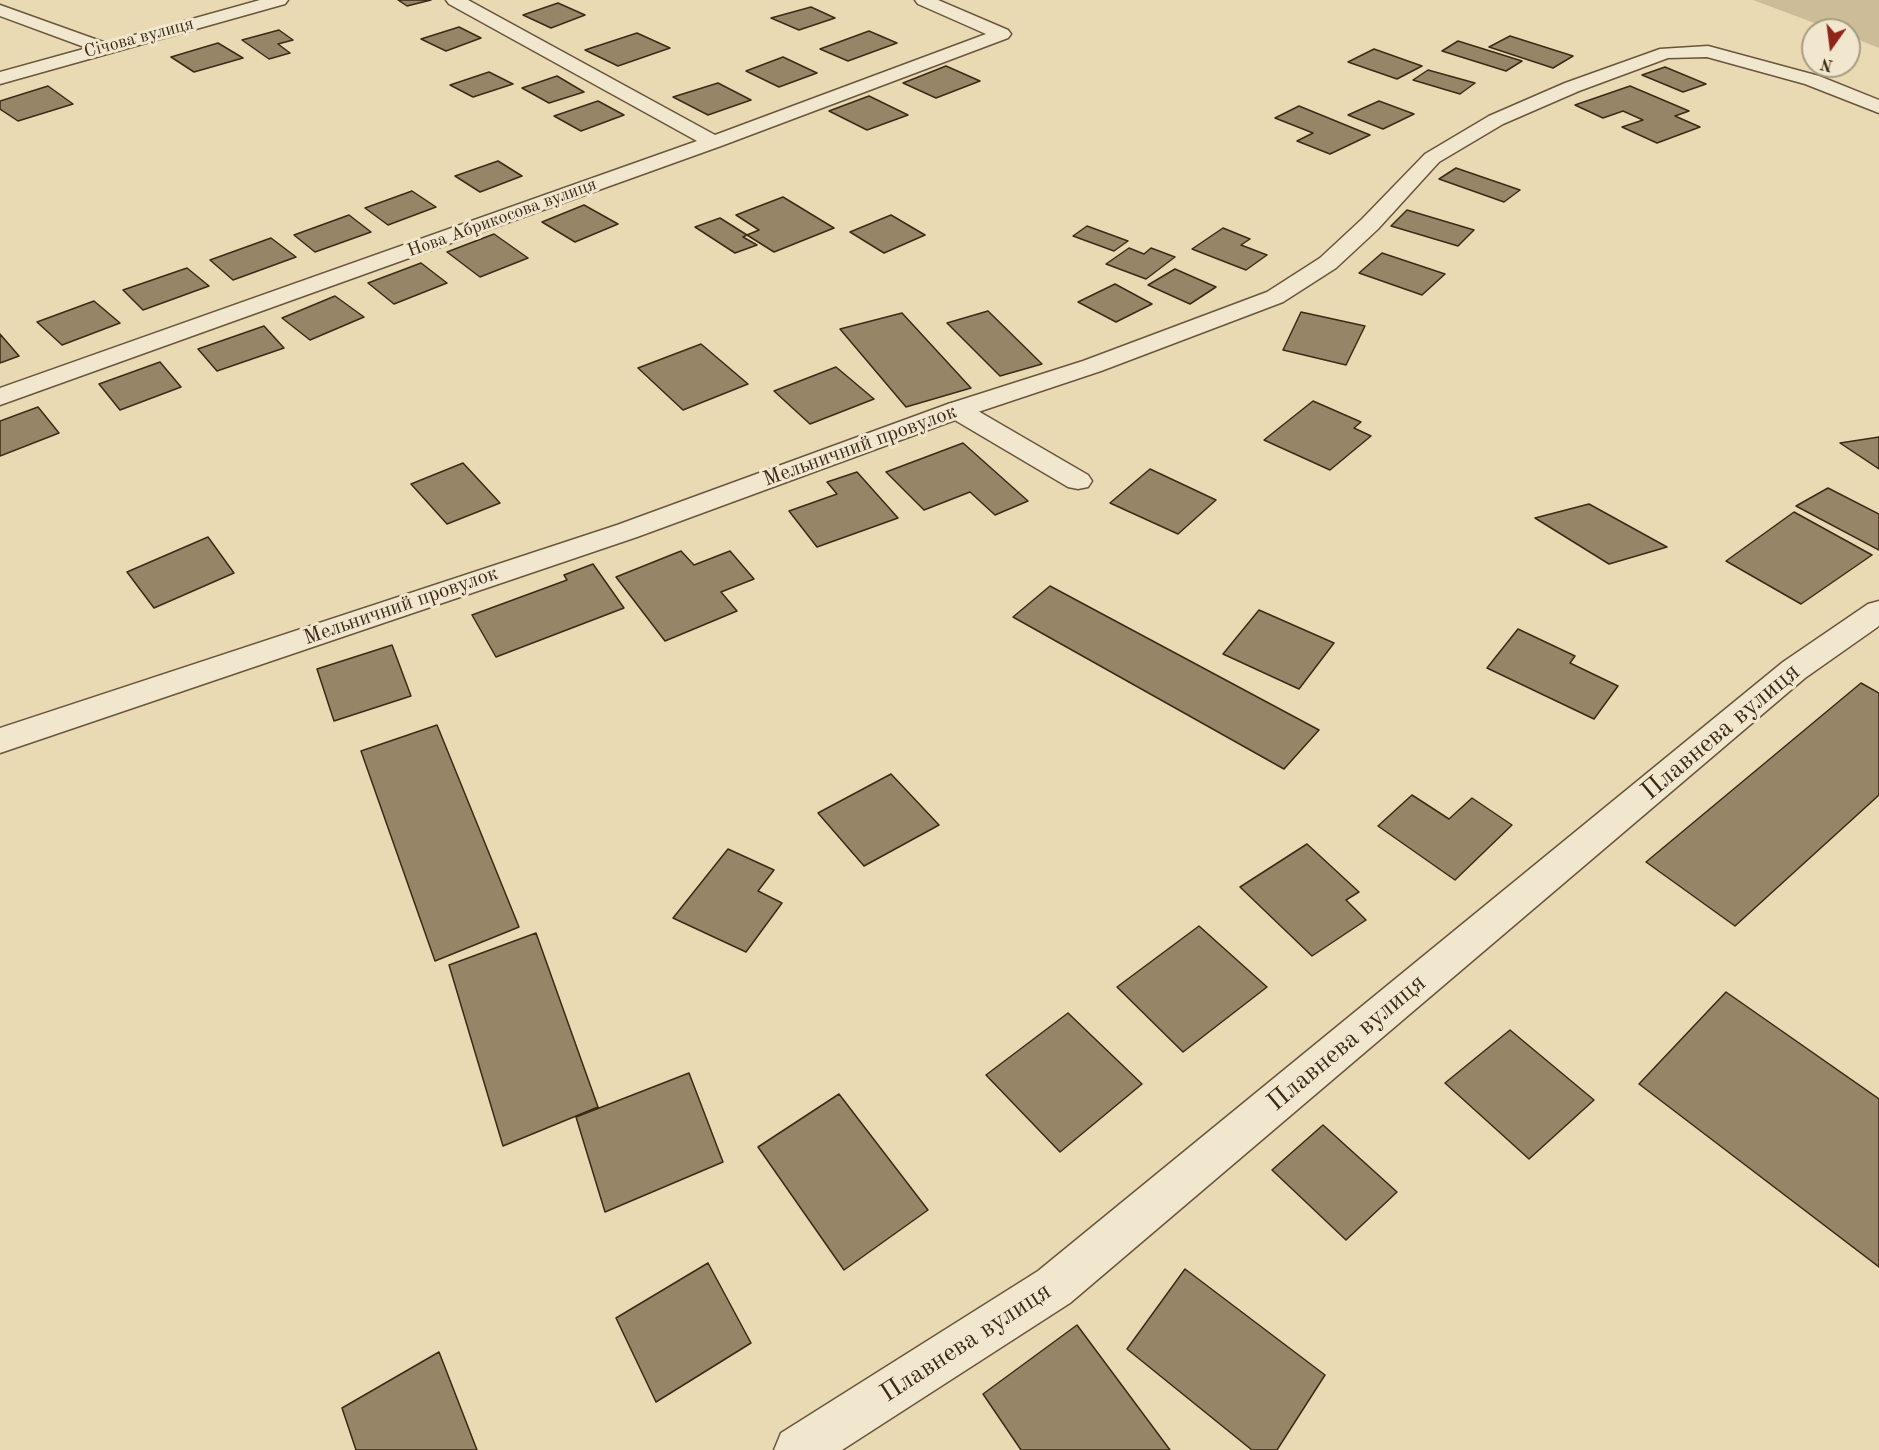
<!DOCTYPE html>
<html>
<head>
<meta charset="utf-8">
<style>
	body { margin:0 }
	#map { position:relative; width:1879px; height:1450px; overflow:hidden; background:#eadab3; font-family:"Old Standard TT",serif }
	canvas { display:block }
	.north { position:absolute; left:1801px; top:18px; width:60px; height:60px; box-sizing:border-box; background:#f1e7ce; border:2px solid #a99b84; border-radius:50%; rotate:194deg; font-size:16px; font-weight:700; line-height:24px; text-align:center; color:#3e2916 }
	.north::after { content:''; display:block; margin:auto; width:21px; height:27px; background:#8f2418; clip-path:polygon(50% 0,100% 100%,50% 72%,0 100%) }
</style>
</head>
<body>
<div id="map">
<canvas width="1879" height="1450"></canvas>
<div class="north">N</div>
</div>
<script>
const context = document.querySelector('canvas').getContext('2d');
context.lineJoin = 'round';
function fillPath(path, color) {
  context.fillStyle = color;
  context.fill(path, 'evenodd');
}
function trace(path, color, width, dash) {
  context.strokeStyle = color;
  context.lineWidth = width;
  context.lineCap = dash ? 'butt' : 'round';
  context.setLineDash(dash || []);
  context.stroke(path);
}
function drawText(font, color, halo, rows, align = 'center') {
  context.font = font + ' "Old Standard TT",serif';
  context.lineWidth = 6;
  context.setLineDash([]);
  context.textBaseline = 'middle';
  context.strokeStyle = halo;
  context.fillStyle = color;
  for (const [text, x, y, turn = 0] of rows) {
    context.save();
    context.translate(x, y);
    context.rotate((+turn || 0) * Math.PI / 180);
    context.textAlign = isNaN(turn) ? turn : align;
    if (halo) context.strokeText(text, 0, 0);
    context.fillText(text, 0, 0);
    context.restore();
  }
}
fillPath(new Path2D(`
	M 1753,0 L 1879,0 L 1879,48 L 1849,36 L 1849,30 L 1833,30 Z`), '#cdbc98');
const building = new Path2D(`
	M 398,0 L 431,0 L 407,6 Z
	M 558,3 L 585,15 L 551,28 L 523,15 Z
	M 811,7 L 835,18 L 799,30 L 771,18 Z
	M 459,27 L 481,38 L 446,51 L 421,39 Z
	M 279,30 L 293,40 L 278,44 L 290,53 L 269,59 L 242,40 Z
	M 869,31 L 897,43 L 848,61 L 820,49 Z
	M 637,33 L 670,48 L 618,66 L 585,50 Z
	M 1510,36 L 1573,56 L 1553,68 L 1489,47 Z
	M 1458,41 L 1522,61 L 1506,71 L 1442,51 Z
	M 218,43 L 243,58 L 194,72 L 171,57 Z
	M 1374,49 L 1422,66 L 1397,79 L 1348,62 Z
	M 783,57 L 817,73 L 779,87 L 746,71 Z
	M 946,66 L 980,81 L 936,98 L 903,83 Z
	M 1665,67 L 1706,84 L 1683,92 L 1642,75 Z
	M 1428,70 L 1475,83 L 1460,94 L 1413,80 Z
	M 489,72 L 513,84 L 473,97 L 450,85 Z
	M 557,76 L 584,92 L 549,103 L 522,88 Z
	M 718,83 L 751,100 L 708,115 L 673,97 Z
	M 48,86 L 73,104 L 18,121 L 0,109 L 0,101 Z
	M 1630,86 L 1689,111 L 1675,116 L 1700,127 L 1657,143 L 1622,127 L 1643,120 L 1623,111 L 1603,118 L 1575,105 Z
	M 869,96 L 908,115 L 867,130 L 829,111 Z
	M 598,101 L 624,115 L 581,131 L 554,116 Z
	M 1379,101 L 1414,114 L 1383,129 L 1348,115 Z
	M 1299,106 L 1370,135 L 1330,154 L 1297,141 L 1313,133 L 1275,118 Z
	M 498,161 L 522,176 L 480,192 L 455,176 Z
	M 1456,168 L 1520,190 L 1504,202 L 1439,179 Z
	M 412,191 L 436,207 L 388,225 L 365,208 Z
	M 783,197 L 834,228 L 774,252 L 747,235 L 759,230 L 736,215 Z
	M 584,205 L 618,224 L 575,242 L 542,222 Z
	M 1407,210 L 1474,230 L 1458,246 L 1391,226 Z
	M 349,215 L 371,232 L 315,252 L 294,235 Z
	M 891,215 L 925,235 L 884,253 L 850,232 Z
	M 720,218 L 747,235 L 743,237 L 757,245 L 735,253 L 695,227 Z
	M 1087,226 L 1128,241 L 1114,251 L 1073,236 Z
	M 1223,228 L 1250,239 L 1241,245 L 1267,255 L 1246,270 L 1192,249 Z
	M 494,234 L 528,258 L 480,277 L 447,252 Z
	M 271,238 L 296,257 L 233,280 L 210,260 Z
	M 1129,248 L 1144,254 L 1151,248 L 1175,257 L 1146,279 L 1106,264 Z
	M 1382,253 L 1445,274 L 1422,295 L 1359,273 Z
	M 421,263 L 447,283 L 394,304 L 368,283 Z
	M 187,268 L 209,286 L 143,310 L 123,290 Z
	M 1175,269 L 1216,287 L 1190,304 L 1148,285 Z
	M 1115,284 L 1152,304 L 1116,322 L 1078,302 Z
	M 335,296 L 364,317 L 310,340 L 282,318 Z
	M 94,301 L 120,323 L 62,345 L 37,322 Z
	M 988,311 L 1042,364 L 1000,376 L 947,323 Z
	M 1301,312 L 1365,326 L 1346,365 L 1283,350 Z
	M 902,313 L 971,388 L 906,407 L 840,329 Z
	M 264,326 L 284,348 L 217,371 L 198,349 Z
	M 0,334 L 19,356 L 0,363 Z
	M 701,344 L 748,384 L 683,410 L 638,368 Z
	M 160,362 L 181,387 L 120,410 L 99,384 Z
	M 836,367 L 874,399 L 810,424 L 774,391 Z
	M 1313,401 L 1361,422 L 1354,428 L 1371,436 L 1330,470 L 1264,440 Z
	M 38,407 L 59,433 L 0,456 L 0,421 Z
	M 1879,437 L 1879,469 L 1840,443 Z
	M 963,443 L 1028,501 L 995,515 L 970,492 L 924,510 L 886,472 Z
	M 463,463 L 500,503 L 447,524 L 411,484 Z
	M 1150,469 L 1216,500 L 1178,534 L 1110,503 Z
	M 857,472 L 898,518 L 817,547 L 789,511 L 837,494 L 827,482 Z
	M 1828,488 L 1879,514 L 1879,550 L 1796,506 Z
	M 1589,504 L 1667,547 L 1609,564 L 1535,518 Z
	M 1794,512 L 1872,555 L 1801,604 L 1726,561 Z
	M 208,537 L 234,573 L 154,608 L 127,572 Z
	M 681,551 L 694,565 L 730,551 L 754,579 L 721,592 L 737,611 L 665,641 L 616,577 Z
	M 593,564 L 624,608 L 496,657 L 472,615 L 567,580 L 564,575 Z
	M 1050,586 L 1319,730 L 1284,769 L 1013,617 Z
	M 1259,610 L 1334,643 L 1299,689 L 1223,654 Z
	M 1518,629 L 1575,656 L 1570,663 L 1618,686 L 1594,719 L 1487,668 Z
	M 392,645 L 411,696 L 334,721 L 317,669 Z
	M 1861,683 L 1879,693 L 1879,795 L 1735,926 L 1646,862 Z
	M 437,725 L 519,927 L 435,961 L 361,751 Z
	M 891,774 L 939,825 L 864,866 L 818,813 Z
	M 1412,795 L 1449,819 L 1472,798 L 1512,825 L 1455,880 L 1378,826 Z
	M 1307,844 L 1359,892 L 1346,900 L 1366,920 L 1312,956 L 1240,887 Z
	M 728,849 L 774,870 L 758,891 L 782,903 L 746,952 L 673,918 Z
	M 1199,926 L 1267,987 L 1183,1052 L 1117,987 Z
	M 536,933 L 598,1107 L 503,1146 L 449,965 Z
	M 1726,992 L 1879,1099 L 1879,1267 L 1639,1084 Z
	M 1068,1013 L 1142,1084 L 1060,1152 L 986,1075 Z
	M 1510,1030 L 1594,1100 L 1529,1159 L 1445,1083 Z
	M 689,1073 L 723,1162 L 605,1212 L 576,1117 Z
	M 839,1094 L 928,1210 L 844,1270 L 758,1147 Z
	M 1323,1125 L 1397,1192 L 1346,1240 L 1272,1170 Z
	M 708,1263 L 751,1343 L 656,1402 L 616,1318 Z
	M 1185,1269 L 1325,1375 L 1277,1450 L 1252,1450 L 1127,1349 Z
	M 1077,1325 L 1170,1450 L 1021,1450 L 983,1394 Z
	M 439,1352 L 477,1450 L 356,1450 L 342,1408 Z`);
fillPath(building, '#978568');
trace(building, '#3e2916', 1.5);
const lane = new Path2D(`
	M 957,402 L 966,404 L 1088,475 L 1092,481 L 1088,487 L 1078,489 L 1068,487 L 948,416 L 944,410 L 948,404 Z`);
const street = new Path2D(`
	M 260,0 L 288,0 L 285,4 L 0,84 L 0,72 L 87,48 L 0,16 L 0,5 L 106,43 Z
	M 446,0 L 468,0 L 715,135 L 986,34 L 918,4 L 915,0 L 938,0 L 1008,30 L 1011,34 L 1008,38 L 721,146 L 0,405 L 0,388 L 697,141 L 449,4 Z
	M 1708,46 L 1819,76 L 1879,100 L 1879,113 L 1805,84 L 1707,57 L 1668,58 L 1579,91 L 1503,124 L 1439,162 L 1378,229 L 1336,268 L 1283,302 L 1101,371 L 966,416 L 637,537 L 0,753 L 0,728 L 617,525 L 948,404 L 1083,361 L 1267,292 L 1320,258 L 1362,219 L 1425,154 L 1489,116 L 1565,83 L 1660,49 Z
	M 1879,601 L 1879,626 L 1805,678 L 1070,1303 L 842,1450 L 774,1450 L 781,1433 L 1038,1271 L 1783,662 L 1868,604 Z`);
trace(lane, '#69553d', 3);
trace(street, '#69553d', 3);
fillPath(lane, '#f1e7ce');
fillPath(street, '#f1e7ce');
drawText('18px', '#3e2916', '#f1e7ce', [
	["Січова вулиця",139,38,-15],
	["Нова Абрикосова вулиця",502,218,-20]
]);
drawText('21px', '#3e2916', '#f1e7ce', [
	["Мельничний провулок",860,446,-20],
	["Мельничний провулок",401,606,-19]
]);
drawText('26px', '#3e2916', '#f1e7ce', [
	["Плавнева вулиця",1721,732,-40],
	["Плавнева вулиця",1347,1043,-40],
	["Плавнева вулиця",966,1343,-33]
]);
</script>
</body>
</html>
